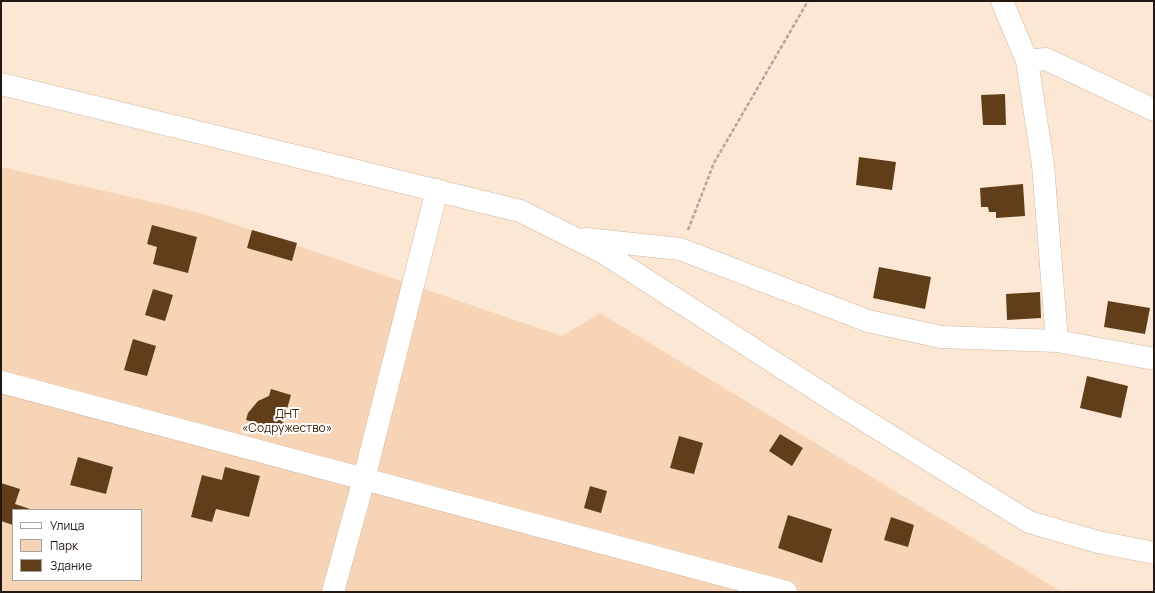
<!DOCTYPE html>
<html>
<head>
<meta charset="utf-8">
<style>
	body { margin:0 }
	#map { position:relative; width:1155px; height:593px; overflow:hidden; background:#fce7d5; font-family:Manrope,sans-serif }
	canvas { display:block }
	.frame { position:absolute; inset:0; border:2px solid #221811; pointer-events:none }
	.legend { position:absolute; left:12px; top:509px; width:130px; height:72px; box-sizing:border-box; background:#fff; border:1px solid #a7a3a0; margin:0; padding:5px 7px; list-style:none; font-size:12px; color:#221811 }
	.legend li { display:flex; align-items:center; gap:8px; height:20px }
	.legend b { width:20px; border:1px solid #a7a3a0 }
</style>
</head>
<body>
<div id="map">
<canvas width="1155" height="593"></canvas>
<div class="frame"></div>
<ul class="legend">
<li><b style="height:5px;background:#fff"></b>Улица</li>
<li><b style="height:11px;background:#f7d4b6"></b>Парк</li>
<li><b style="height:11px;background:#613d19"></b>Здание</li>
</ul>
</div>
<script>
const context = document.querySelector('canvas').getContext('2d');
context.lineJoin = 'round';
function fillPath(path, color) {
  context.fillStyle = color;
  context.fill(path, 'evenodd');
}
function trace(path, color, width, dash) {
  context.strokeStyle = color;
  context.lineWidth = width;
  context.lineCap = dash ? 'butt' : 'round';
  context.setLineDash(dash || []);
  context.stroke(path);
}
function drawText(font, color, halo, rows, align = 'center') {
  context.font = font + ' Manrope,sans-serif';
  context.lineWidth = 4;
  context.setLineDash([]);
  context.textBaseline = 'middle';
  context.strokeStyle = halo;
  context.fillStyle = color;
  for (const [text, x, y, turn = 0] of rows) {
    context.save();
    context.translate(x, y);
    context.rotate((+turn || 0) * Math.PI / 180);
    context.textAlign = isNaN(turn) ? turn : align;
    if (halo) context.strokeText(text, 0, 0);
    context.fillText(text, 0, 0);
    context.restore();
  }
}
fillPath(new Path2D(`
	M 1,167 L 204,214 L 562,336 L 600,313 L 1062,592 L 1,592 ZM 13,510 L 141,510 L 141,580 L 13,580 Z`), '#f7d4b6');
fillPath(new Path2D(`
	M 1005,94 L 1006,125 L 983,125 L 981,95 Z
	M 859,157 L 896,162 L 892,190 L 856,185 Z
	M 1023,184 L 1025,216 L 996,218 L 996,212 L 989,212 L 988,207 L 981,207 L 980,188 Z
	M 152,225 L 197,237 L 188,273 L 153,264 L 157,247 L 147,244 Z
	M 252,230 L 297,243 L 292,261 L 247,248 Z
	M 879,267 L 931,277 L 925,309 L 873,298 Z
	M 153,289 L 173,295 L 165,321 L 145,315 Z
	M 1040,292 L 1041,318 L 1007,320 L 1006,294 Z
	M 1108,301 L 1150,308 L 1145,334 L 1104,327 Z
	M 133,339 L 156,346 L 147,376 L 124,370 Z
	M 1087,376 L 1128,386 L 1121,418 L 1080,408 Z
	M 271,389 L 291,395 L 281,430 L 246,420 L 248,413 L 258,401 L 269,396 Z
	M 780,434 L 803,448 L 792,466 L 769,451 Z
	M 679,436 L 703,443 L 694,474 L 670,468 Z
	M 78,457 L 113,467 L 106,494 L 70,485 Z
	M 225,467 L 260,476 L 249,517 L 216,509 L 212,522 L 191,517 L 202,475 L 222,480 Z
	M 1,483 L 20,489 L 15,504 L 33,510 L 13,510 L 13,525 L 1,521 Z
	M 590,486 L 607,491 L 601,513 L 584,508 Z
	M 788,515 L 832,529 L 822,563 L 778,548 Z
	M 891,517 L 914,525 L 908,547 L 884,540 Z`), '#613d19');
const minor = new Path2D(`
	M 1002,1 L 1027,61 L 1046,59 L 1154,110
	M 1027,61 L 1043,165 L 1057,341
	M 1,84 L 520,211 L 604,253 L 845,408 L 1029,522 L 1098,542 L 1154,553
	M 586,239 L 680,249 L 868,321 L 941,337 L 1057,341 L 1154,359
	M 1,382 L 786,592
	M 333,592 L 364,479 L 437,190`);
trace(minor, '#d1b8a2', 23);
trace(new Path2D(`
	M 688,230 L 714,163 L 808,1`), '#b7a597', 2.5, [4, 2]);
trace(minor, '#fff', 22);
drawText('12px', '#402406', '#fff', [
	["ДНТ",287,415],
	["«Содружество»",287,429]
]);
</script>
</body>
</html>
